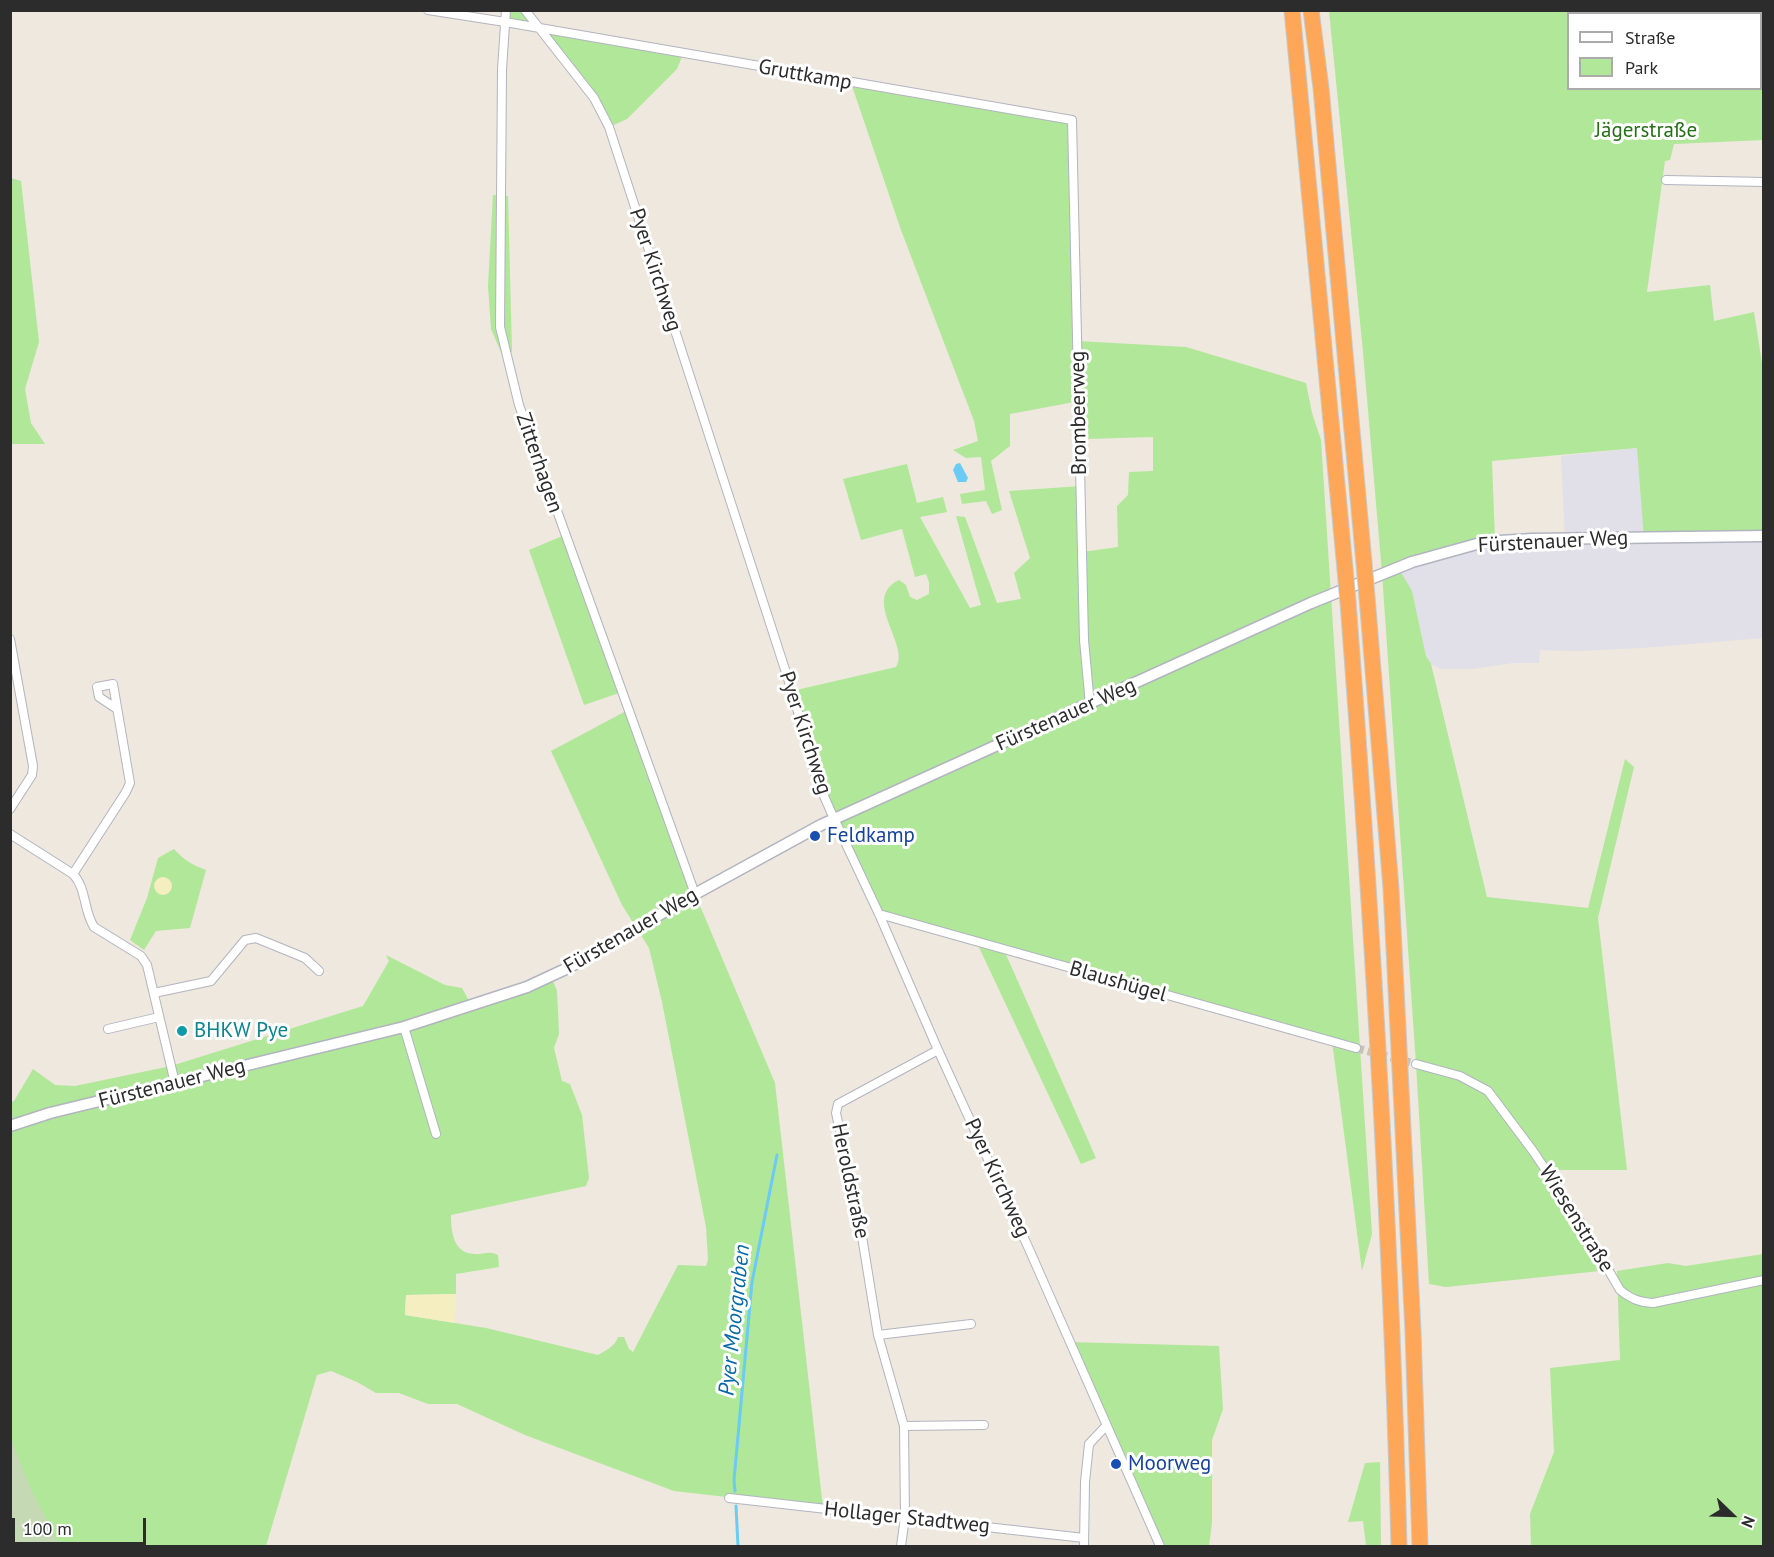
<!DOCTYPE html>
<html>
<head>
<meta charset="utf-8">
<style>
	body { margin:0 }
	#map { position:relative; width:1774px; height:1557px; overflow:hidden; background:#eee8de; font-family:"PT Sans",sans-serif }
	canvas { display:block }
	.frame { position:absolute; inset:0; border:12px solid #2c2c2c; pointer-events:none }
	.legend { position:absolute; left:1567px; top:12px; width:195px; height:78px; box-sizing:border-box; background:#fff; border:2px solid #ababab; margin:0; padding:8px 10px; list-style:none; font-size:18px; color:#2c2c2c }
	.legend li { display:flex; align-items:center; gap:12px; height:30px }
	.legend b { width:30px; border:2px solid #ababab }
	.north { position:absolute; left:1702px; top:1485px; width:60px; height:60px; -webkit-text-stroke:4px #fff; paint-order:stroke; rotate:113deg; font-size:16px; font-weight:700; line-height:24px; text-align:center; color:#2c2c2c }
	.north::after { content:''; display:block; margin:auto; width:21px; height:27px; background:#2c2c2c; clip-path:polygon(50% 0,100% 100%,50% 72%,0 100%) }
	.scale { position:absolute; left:12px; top:1518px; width:134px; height:27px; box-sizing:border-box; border:3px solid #2c2c2c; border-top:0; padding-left:8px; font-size:18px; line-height:21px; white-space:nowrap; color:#2c2c2c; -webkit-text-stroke:4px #fff; paint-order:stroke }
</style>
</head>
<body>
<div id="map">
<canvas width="1774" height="1557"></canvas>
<div class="frame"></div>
<ul class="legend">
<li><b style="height:8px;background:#fff"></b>Straße</li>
<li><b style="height:16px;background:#b0e798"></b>Park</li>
</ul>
<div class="north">N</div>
<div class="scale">100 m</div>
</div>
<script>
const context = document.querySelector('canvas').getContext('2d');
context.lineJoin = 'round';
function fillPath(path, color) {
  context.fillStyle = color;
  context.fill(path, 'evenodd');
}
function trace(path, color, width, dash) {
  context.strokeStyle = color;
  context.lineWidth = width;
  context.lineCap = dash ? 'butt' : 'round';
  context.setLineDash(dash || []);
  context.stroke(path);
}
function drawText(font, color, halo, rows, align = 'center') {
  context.font = font + ' "PT Sans",sans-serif';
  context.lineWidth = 6;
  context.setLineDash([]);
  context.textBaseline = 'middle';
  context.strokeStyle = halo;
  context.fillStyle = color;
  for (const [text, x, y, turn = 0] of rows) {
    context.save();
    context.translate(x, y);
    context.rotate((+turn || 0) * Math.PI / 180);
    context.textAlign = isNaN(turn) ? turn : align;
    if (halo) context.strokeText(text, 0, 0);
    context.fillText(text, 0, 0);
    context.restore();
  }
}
fillPath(new Path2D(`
	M 1638,448 L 1763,536 L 1763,638 L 1642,648 L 1576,651 L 1540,650 L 1539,663 L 1513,663 L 1472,669 L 1441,669 L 1431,664 L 1426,656 L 1412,591 L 1390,570 L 1484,542 L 1565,539 L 1561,456 Z`), '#e1dfe7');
fillPath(new Path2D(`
	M 506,11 L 525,11 L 539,29 L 683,54 L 677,69 L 627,119 L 609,127 L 594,98 L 539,29 L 505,22 Z
	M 1329,11 L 1763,11 L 1763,140 L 1674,144 L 1670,160 L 1665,161 L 1647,292 L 1710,285 L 1714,321 L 1754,312 L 1764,376 L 1763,536 L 1644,538 L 1637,448 L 1492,461 L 1495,542 L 1391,571 L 1402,574 L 1412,591 L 1426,656 L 1431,664 L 1487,897 L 1588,908 L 1625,759 L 1634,767 L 1598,918 L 1627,1170 L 1552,1170 L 1542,1174 L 1600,1271 L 1446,1287 L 1429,1284 L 1416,1064 L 1382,573 L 1363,352 ZM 1568,14 L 1760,14 L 1760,88 L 1568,88 Z
	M 851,83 L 1070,122 L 1077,341 L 1186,347 L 1306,383 L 1312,413 L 1321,440 L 1372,1234 L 1362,1271 L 1332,1041 L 1004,950 L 1096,1158 L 1081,1164 L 976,941 L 879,914 L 831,812 L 792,691 L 896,667 C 911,645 860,599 899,580 L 906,585 L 910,597 L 917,600 L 929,594 L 929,582 L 926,574 L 915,577 L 902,529 L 861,540 L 843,479 L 907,464 L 917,503 L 943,497 L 947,512 L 920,517 L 970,608 L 981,605 L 956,516 L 965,517 L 997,603 L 1021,599 L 1014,573 L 1030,558 L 1009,491 L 1081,486 L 1082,552 L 1118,547 L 1117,506 L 1128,495 L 1129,472 L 1153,471 L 1153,437 L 1085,439 L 1085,400 L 1010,414 L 1010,446 L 991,461 L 1002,510 L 992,514 L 986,501 L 962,504 L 960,494 L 985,490 L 981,457 L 966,458 L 953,450 L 978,441 L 974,421 L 901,230 Z
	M 11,178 L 21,181 L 39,342 L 25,389 L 31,423 L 45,444 L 11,444 Z
	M 493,195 L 508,196 L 512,352 L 503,357 L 491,329 L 488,286 Z
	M 565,535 L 695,894 L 775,1083 L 823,1508 L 674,1491 L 525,1435 L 457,1404 L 428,1404 L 399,1393 L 376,1393 L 357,1382 L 331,1371 L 317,1375 L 266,1546 L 11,1546 L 10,1102 L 14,1101 L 33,1069 L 55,1085 L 75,1086 L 171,1066 L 363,1006 L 389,961 L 386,955 L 445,985 L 462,988 L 472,1006 L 551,976 L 557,991 L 559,1034 L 554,1048 L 562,1081 L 570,1084 L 582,1115 L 589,1178 L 586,1186 L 451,1215 C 451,1231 453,1253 474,1254 C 483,1255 489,1250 498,1255 L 499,1267 L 456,1274 L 456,1294 L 406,1295 L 405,1315 L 486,1328 L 598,1355 C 607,1350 615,1346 618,1337 L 624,1337 L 629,1349 L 633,1352 L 678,1265 L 706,1266 L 708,1260 L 706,1227 L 662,1002 L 649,948 L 622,905 L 551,751 L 628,710 L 622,692 L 584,705 L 529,550 Z
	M 174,849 C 184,860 192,865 206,870 L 190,928 L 156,931 L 144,950 L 130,940 L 147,898 L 158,858 Z
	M 1763,1254 L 1763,1546 L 1531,1546 L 1530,1514 L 1554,1452 L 1550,1368 L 1620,1360 L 1617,1271 L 1668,1263 L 1686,1266 Z
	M 1068,1342 L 1219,1346 L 1223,1409 L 1212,1440 L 1212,1523 L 1209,1546 L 1160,1546 Z
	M 1380,1462 L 1381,1546 L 1366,1546 L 1363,1521 L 1348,1522 L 1365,1463 Z`), '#b0e798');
fillPath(new Path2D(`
	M154 886a9 9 0 1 1 18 0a9 9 0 1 1-18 0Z
	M 456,1294 L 455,1323 L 405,1315 L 406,1295 Z`), '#f4eec0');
fillPath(new Path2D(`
	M 10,1436 L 30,1487 L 60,1546 L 11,1546 Z`), '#c5d9b4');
fillPath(new Path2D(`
	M 960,463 L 968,478 L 966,482 L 958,482 L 953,470 L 956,464 Z`), '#6ccbf5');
trace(new Path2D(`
	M 735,1491 L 734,1480 L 752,1282 L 777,1155
	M 736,1506 L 738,1546`), '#6ccbf5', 3);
trace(new Path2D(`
	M 1356,1048 L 1416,1064`), '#c7c2ba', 8, [8, 4]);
const minor = new Path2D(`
	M 428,10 L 505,22 L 1072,120 L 1084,640 L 1090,705
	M 506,10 L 502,69 L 500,327 L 519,405 L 695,894
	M 525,10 L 594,98 L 609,127 L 792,691 L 817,780 L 831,812 L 879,914 L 938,1050 L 1029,1249 L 1160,1546
	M 1666,180 L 1764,182
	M 10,639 L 33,766 L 32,775 L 10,809
	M 10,834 L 73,874 C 87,889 83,910 94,927 L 141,956 L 147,965 L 175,1083
	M 73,874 L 126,792 L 130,783 L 113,684 L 97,687 L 99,697 L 117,709
	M 879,914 L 1356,1048
	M 154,993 L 211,981 L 245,940 L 256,938 L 305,958 L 319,971
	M 404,1027 L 436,1134
	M 108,1029 L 159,1017
	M 1416,1064 L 1460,1076 L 1488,1091 L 1533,1151 L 1580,1221 L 1620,1290 C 1631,1299 1639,1302 1653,1303 L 1764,1280
	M 878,1335 L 971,1324
	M 904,1426 L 984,1425
	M 729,1498 L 1084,1538
	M 901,1546 L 905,1517 L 904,1426 L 878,1335 L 859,1218 L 836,1113 L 838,1104 L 938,1050
	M 1084,1546 L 1085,1482 L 1089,1444 L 1106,1426`);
const tertiary = new Path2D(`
	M 10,1126 L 50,1113 L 404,1027 L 527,987 L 570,967 L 695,894 L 821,825 L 1311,603 L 1412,562 L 1484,542 L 1532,539 L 1764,536`);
const motorway = new Path2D(`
	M 1292,10 L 1345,569
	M 1311,10 L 1321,88 L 1364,563
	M 1367,597 L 1391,888 L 1413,1331 L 1420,1546
	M 1348,602 C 1372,917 1391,1231 1399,1546`);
trace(minor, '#b2b4c0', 10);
trace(tertiary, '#b2b4c0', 13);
trace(motorway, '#c8c8c8', 17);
trace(minor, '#fff', 8);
trace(tertiary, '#fff', 10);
trace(motorway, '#ffa758', 15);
const motorwayBridge = new Path2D(`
	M 1364,563 L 1367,597
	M 1345,569 L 1348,602`);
trace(motorwayBridge, '#c8c8c8', 17, []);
trace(motorwayBridge, '#ffa758', 15);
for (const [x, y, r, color] of [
	[815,836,6,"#1a4fb4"],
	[182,1031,6,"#0f9aa8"],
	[1116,1464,6,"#1a4fb4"]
]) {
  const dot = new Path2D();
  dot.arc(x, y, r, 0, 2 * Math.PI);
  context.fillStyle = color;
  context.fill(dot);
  trace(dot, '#fff', 2);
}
drawText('21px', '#2c2c2c', '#fff', [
	["Gruttkamp",805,75,10],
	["Pyer Kirchweg",655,270,72],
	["Brombeerweg",1079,413,-91],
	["Zitterhagen",539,463,71],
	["Fürstenauer Weg",1553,542,-3],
	["Fürstenauer Weg",1066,715,-24],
	["Pyer Kirchweg",805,733,72],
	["Fürstenauer Weg",631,931,-30],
	["Blaushügel",1118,982,16],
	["Fürstenauer Weg",172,1084,-14],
	["Pyer Kirchweg",997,1178,65],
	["Heroldstraße",850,1181,78],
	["Wiesenstraße",1576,1219,58],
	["Hollager Stadtweg",907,1518,6]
]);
drawText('21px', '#266f17', '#fff', [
	["Jägerstraße",1646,131]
]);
drawText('21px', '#164399', '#fff', [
	["Feldkamp",827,836],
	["Moorweg",1128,1464]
], 'left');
drawText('21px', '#0d838f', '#fff', [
	["BHKW Pye",194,1031]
], 'left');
drawText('italic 22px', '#0669a6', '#fff', [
	["Pyer Moorgraben",735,1320,-84]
]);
</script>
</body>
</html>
